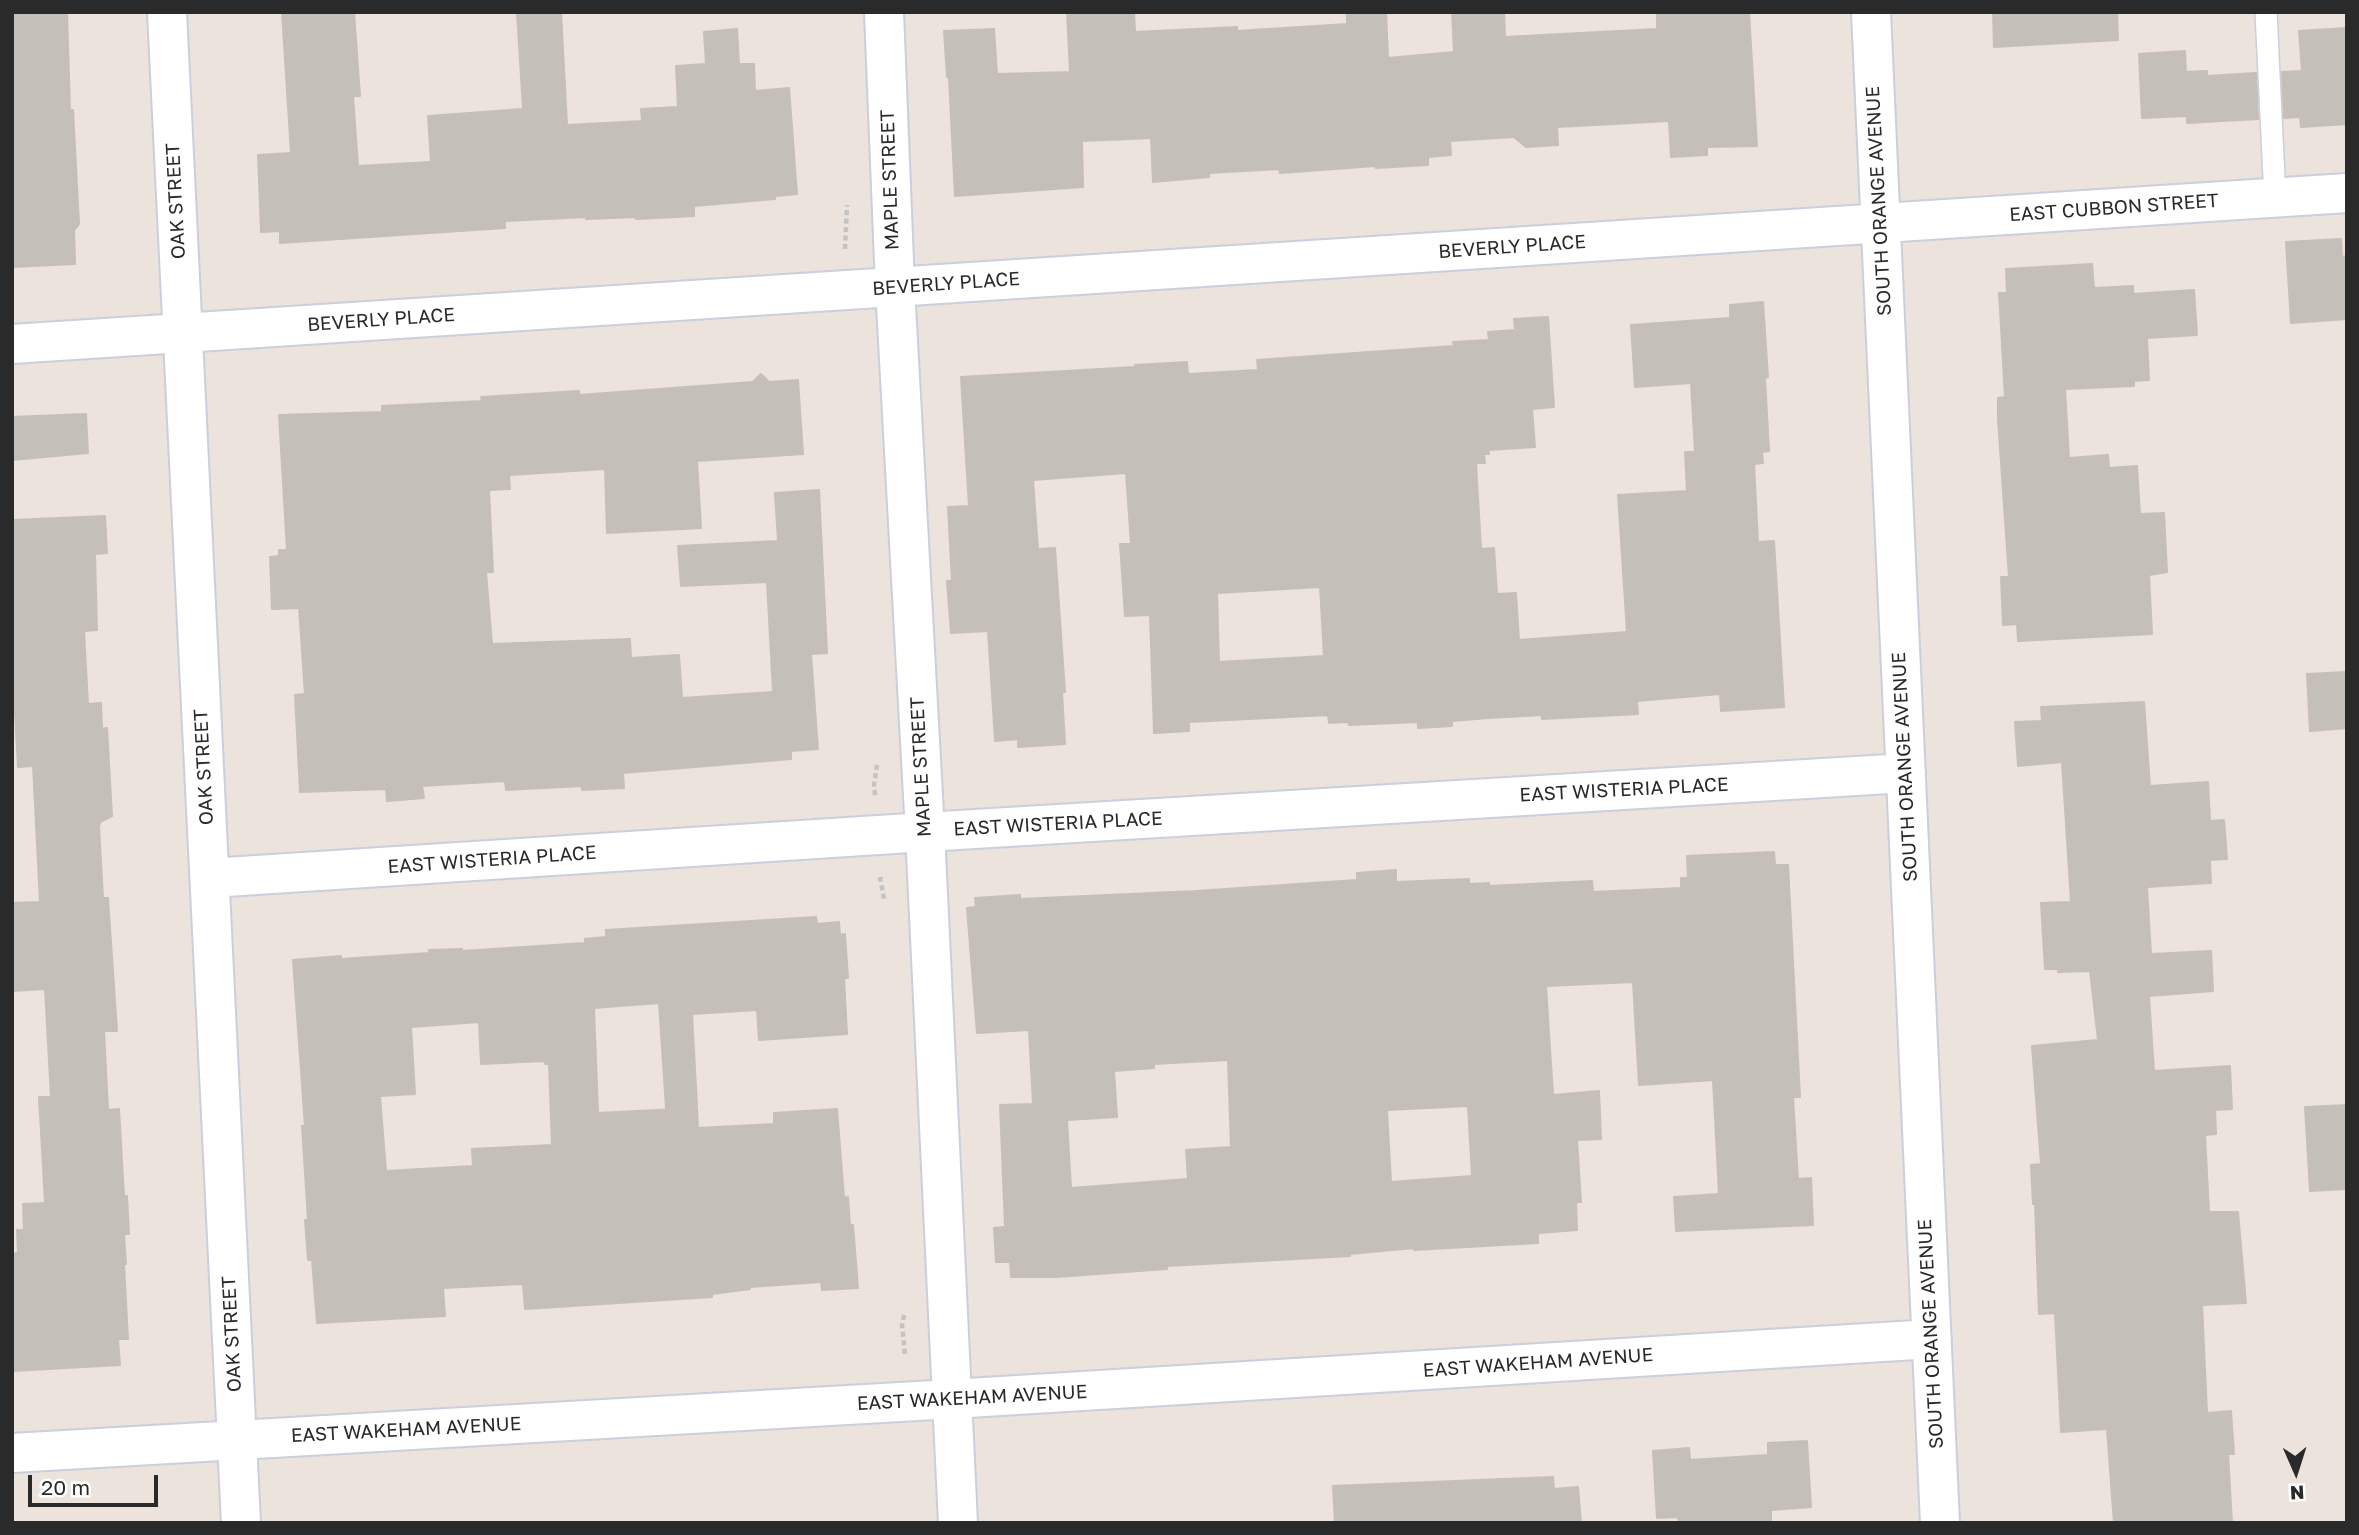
<!DOCTYPE html>
<html>
<head>
<meta charset="utf-8">
<style>
	body { margin:0 }
	#map { position:relative; width:2359px; height:1535px; overflow:hidden; background:#ebe3dc; font-family:"Golos Text",sans-serif }
	canvas { display:block }
	.frame { position:absolute; inset:0; border:14px solid #2a2a2a; pointer-events:none }
	.north { position:absolute; left:2261px; top:1437px; width:70px; height:70px; -webkit-text-stroke:5px #fff; paint-order:stroke; rotate:177deg; font-size:19px; font-weight:700; line-height:28px; text-align:center; color:#2a2a2a }
	.north::after { content:''; display:block; margin:auto; width:24px; height:32px; background:#2a2a2a; clip-path:polygon(50% 0,100% 100%,50% 72%,0 100%) }
	.scale { position:absolute; left:28px; top:1475px; width:130px; height:32px; box-sizing:border-box; border:4px solid #2a2a2a; border-top:0; padding-left:9px; font-size:21px; line-height:24px; white-space:nowrap; color:#2a2a2a; -webkit-text-stroke:5px #fff; paint-order:stroke }
</style>
</head>
<body>
<div id="map">
<canvas width="2359" height="1535"></canvas>
<div class="frame"></div>
<div class="north">N</div>
<div class="scale">20 m</div>
</div>
<script>
const context = document.querySelector('canvas').getContext('2d');
context.lineJoin = 'round';
function fillPath(path, color) {
  context.fillStyle = color;
  context.fill(path, 'evenodd');
}
function trace(path, color, width, dash) {
  context.strokeStyle = color;
  context.lineWidth = width;
  context.lineCap = dash ? 'butt' : 'round';
  context.setLineDash(dash || []);
  context.stroke(path);
}
function drawText(font, color, halo, rows, align = 'center') {
  context.font = font + ' "Golos Text",sans-serif';
  context.lineWidth = 5;
  context.setLineDash([]);
  context.textBaseline = 'middle';
  context.strokeStyle = halo;
  context.fillStyle = color;
  for (const [text, x, y, turn = 0] of rows) {
    context.save();
    context.translate(x, y);
    context.rotate((+turn || 0) * Math.PI / 180);
    context.textAlign = isNaN(turn) ? turn : align;
    if (halo) context.strokeText(text, 0, 0);
    context.fillText(text, 0, 0);
    context.restore();
  }
}
const building = new Path2D(`
	M 34,12 L 67,12 L 70,110 L 73,110 L 79,224 L 74,230 L 75,264 L 12,267 L 12,14 Z
	M 282,12 L 354,12 L 360,96 L 353,96 L 358,166 L 431,162 L 428,116 L 523,109 L 517,12 L 561,12 L 567,125 L 642,121 L 641,109 L 678,107 L 676,66 L 706,64 L 704,32 L 737,29 L 739,64 L 754,64 L 755,91 L 789,88 L 797,194 L 775,196 L 775,199 L 694,206 L 694,216 L 636,219 L 636,217 L 586,219 L 586,217 L 505,221 L 505,228 L 280,243 L 280,231 L 261,232 L 258,155 L 291,153 Z
	M 1067,12 L 1134,12 L 1135,32 L 1237,27 L 1237,31 L 1347,24 L 1347,12 L 1386,12 L 1388,58 L 1454,52 L 1452,12 L 1504,12 L 1505,37 L 1657,29 L 1657,12 L 1749,12 L 1757,146 L 1707,147 L 1707,155 L 1671,157 L 1669,121 L 1557,127 L 1558,145 L 1526,147 L 1514,137 L 1450,141 L 1451,155 L 1428,157 L 1428,165 L 1376,168 L 1375,166 L 1280,173 L 1279,169 L 1209,173 L 1209,177 L 1153,182 L 1151,138 L 1082,141 L 1083,187 L 955,196 L 949,77 L 947,77 L 944,31 L 994,29 L 997,74 L 1070,72 Z
	M 1993,12 L 2117,12 L 2118,40 L 1994,47 Z
	M 2347,28 L 2347,124 L 2301,127 L 2300,117 L 2284,118 L 2282,72 L 2302,71 L 2299,31 Z
	M 2185,51 L 2186,72 L 2207,71 L 2207,76 L 2256,73 L 2258,119 L 2187,123 L 2187,116 L 2142,118 L 2139,54 Z
	M 2341,239 L 2342,257 L 2347,256 L 2347,319 L 2291,323 L 2286,242 Z
	M 2092,264 L 2094,288 L 2133,286 L 2133,294 L 2194,290 L 2197,335 L 2147,338 L 2149,380 L 2134,381 L 2134,386 L 2065,389 L 2069,458 L 2108,455 L 2109,468 L 2137,466 L 2140,514 L 2164,513 L 2167,572 L 2149,575 L 2152,634 L 2018,641 L 2017,624 L 2003,625 L 2001,577 L 2009,577 L 1998,419 L 1998,398 L 2005,397 L 1999,293 L 2007,293 L 2006,269 Z
	M 1763,302 L 1768,377 L 1765,378 L 1769,451 L 1762,452 L 1763,463 L 1754,464 L 1758,542 L 1774,541 L 1784,707 L 1721,711 L 1720,694 L 1637,701 L 1638,714 L 1542,719 L 1542,715 L 1488,718 L 1452,721 L 1452,726 L 1418,728 L 1418,722 L 1349,725 L 1348,722 L 1329,723 L 1328,715 L 1189,722 L 1189,731 L 1154,733 L 1150,615 L 1125,616 L 1120,544 L 1131,544 L 1126,473 L 1033,480 L 1038,549 L 1055,548 L 1065,692 L 1062,692 L 1065,744 L 1018,747 L 1018,739 L 995,741 L 988,631 L 951,633 L 947,581 L 952,581 L 948,507 L 969,506 L 961,377 L 1135,367 L 1135,365 L 1187,362 L 1188,374 L 1258,370 L 1257,360 L 1454,346 L 1453,342 L 1489,340 L 1488,332 L 1515,330 L 1514,319 L 1548,317 L 1554,407 L 1532,409 L 1535,447 L 1488,450 L 1489,454 L 1484,454 L 1485,463 L 1476,463 L 1481,549 L 1494,548 L 1497,594 L 1516,593 L 1519,640 L 1627,632 L 1618,495 L 1687,491 L 1685,452 L 1695,452 L 1691,383 L 1635,387 L 1631,325 L 1730,318 L 1730,305 ZM 1320,587 L 1324,656 L 1219,662 L 1217,593 Z
	M 761,374 L 769,382 L 798,380 L 803,454 L 697,461 L 701,528 L 607,533 L 605,469 L 509,475 L 510,489 L 489,490 L 493,572 L 486,572 L 492,644 L 630,639 L 631,658 L 679,655 L 682,698 L 773,692 L 767,582 L 681,586 L 678,546 L 778,541 L 775,493 L 819,490 L 827,653 L 811,654 L 818,749 L 791,751 L 791,759 L 623,773 L 624,788 L 582,790 L 582,786 L 506,790 L 505,781 L 422,786 L 424,798 L 387,801 L 386,789 L 300,792 L 295,695 L 305,694 L 299,608 L 272,609 L 270,557 L 279,556 L 279,550 L 287,550 L 279,415 L 382,412 L 382,406 L 482,401 L 481,397 L 579,391 L 579,395 L 753,382 Z
	M 86,414 L 88,453 L 12,460 L 12,417 Z
	M 105,516 L 107,553 L 95,554 L 97,630 L 84,631 L 88,704 L 101,703 L 102,729 L 107,728 L 112,816 L 100,822 L 99,827 L 103,898 L 108,898 L 117,1031 L 104,1031 L 108,1110 L 119,1109 L 124,1196 L 127,1196 L 129,1234 L 124,1234 L 126,1264 L 124,1264 L 128,1339 L 118,1339 L 120,1365 L 12,1371 L 12,1254 L 18,1253 L 17,1230 L 24,1230 L 23,1204 L 45,1203 L 39,1097 L 51,1097 L 45,989 L 12,991 L 12,903 L 40,902 L 33,766 L 18,767 L 12,656 L 12,520 Z
	M 2347,672 L 2347,728 L 2310,731 L 2307,674 Z
	M 2144,702 L 2150,786 L 2208,782 L 2210,821 L 2224,820 L 2227,859 L 2210,860 L 2211,883 L 2147,887 L 2151,954 L 2211,951 L 2213,991 L 2149,996 L 2154,1071 L 2230,1066 L 2232,1109 L 2215,1110 L 2216,1134 L 2205,1135 L 2209,1212 L 2238,1212 L 2246,1303 L 2202,1305 L 2207,1413 L 2231,1411 L 2234,1454 L 2228,1454 L 2232,1523 L 2114,1523 L 2107,1429 L 2061,1432 L 2055,1313 L 2039,1314 L 2035,1204 L 2033,1204 L 2031,1165 L 2041,1164 L 2032,1046 L 2098,1040 L 2090,971 L 2058,972 L 2058,969 L 2045,969 L 2041,903 L 2071,902 L 2062,762 L 2018,766 L 2015,722 L 2042,721 L 2041,707 Z
	M 1774,852 L 1775,865 L 1788,865 L 1800,1097 L 1793,1097 L 1798,1179 L 1811,1178 L 1813,1225 L 1676,1231 L 1674,1197 L 1719,1194 L 1713,1080 L 1639,1085 L 1633,982 L 1546,986 L 1553,1095 L 1599,1091 L 1601,1139 L 1577,1140 L 1581,1202 L 1576,1202 L 1577,1230 L 1538,1233 L 1538,1243 L 1414,1250 L 1414,1248 L 1350,1254 L 1350,1256 L 1167,1266 L 1167,1269 L 1056,1277 L 1011,1277 L 1010,1262 L 996,1262 L 994,1228 L 1005,1227 L 1000,1105 L 1033,1104 L 1029,1030 L 977,1033 L 967,908 L 976,907 L 975,898 L 1020,895 L 1020,899 L 1196,891 L 1357,880 L 1357,873 L 1396,870 L 1396,882 L 1469,879 L 1469,884 L 1489,883 L 1489,886 L 1592,881 L 1593,892 L 1681,888 L 1681,878 L 1688,878 L 1687,856 ZM 1228,1060 L 1231,1147 L 1186,1150 L 1188,1179 L 1071,1188 L 1067,1120 L 1117,1117 L 1114,1071 L 1154,1068 L 1154,1064 ZM 1468,1106 L 1472,1176 L 1391,1182 L 1387,1110 Z
	M 816,917 L 817,924 L 839,922 L 840,935 L 845,934 L 848,978 L 844,978 L 847,1034 L 759,1040 L 757,1010 L 692,1014 L 697,1106 L 666,1108 L 659,1003 L 594,1008 L 598,1113 L 697,1108 L 698,1128 L 774,1124 L 774,1113 L 837,1109 L 844,1198 L 848,1197 L 850,1225 L 853,1225 L 858,1288 L 822,1290 L 821,1282 L 750,1287 L 750,1289 L 712,1294 L 712,1297 L 525,1309 L 523,1284 L 443,1288 L 445,1316 L 317,1323 L 312,1260 L 308,1260 L 305,1220 L 308,1220 L 302,1126 L 305,1126 L 293,960 L 341,956 L 341,959 L 429,953 L 429,950 L 462,949 L 462,951 L 585,943 L 585,939 L 606,937 L 606,930 ZM 479,1022 L 481,1064 L 545,1061 L 545,1064 L 549,1064 L 552,1145 L 472,1149 L 473,1166 L 386,1171 L 380,1096 L 415,1094 L 411,1027 Z
	M 2347,1105 L 2347,1189 L 2310,1191 L 2305,1107 Z
	M 1807,1441 L 1811,1507 L 1771,1510 L 1771,1523 L 1679,1523 L 1678,1517 L 1657,1518 L 1653,1451 L 1689,1448 L 1690,1460 L 1768,1455 L 1768,1443 Z
	M 1553,1477 L 1554,1489 L 1578,1487 L 1581,1523 L 1335,1523 L 1333,1486 Z`);
fillPath(building, '#c4bfb8');
trace(building, '#c7bfb6', 2);
const service = new Path2D(`
	M 2266,12 L 2275,198`);
const minor = new Path2D(`
	M 167,12 L 241,1523
	M 884,12 L 895,287 L 925,832 L 958,1523
	M 1871,12 L 1940,1523
	M 12,344 L 2347,193
	M 210,878 L 925,832 L 1906,773
	M 12,1453 L 952,1399 L 1932,1339`);
trace(service, '#cbcfdb', 24);
trace(minor, '#cbcfdb', 42);
trace(new Path2D(`
	M 845,249 L 847,205
	M 875,795 L 874,785 L 877,765
	M 880,877 L 884,899
	M 904,1315 L 902,1325 L 905,1355`), '#c3c3c3', 4.5, [5, 3.5]);
trace(service, '#fff', 21);
trace(minor, '#fff', 38);
drawText('19px', '#2a2a2a', '#fff', [
	["MAPLE STREET",890,180,-92],
	["OAK STREET",176,201,-93],
	["SOUTH ORANGE AVENUE",1879,201,-93],
	["EAST CUBBON STREET",2114,208,-4],
	["BEVERLY PLACE",1512,247,-4],
	["BEVERLY PLACE",946,284,-4],
	["BEVERLY PLACE",381,320,-4],
	["OAK STREET",204,767,-93],
	["MAPLE STREET",921,767,-93],
	["SOUTH ORANGE AVENUE",1905,767,-93],
	["EAST WISTERIA PLACE",1624,790,-3],
	["EAST WISTERIA PLACE",1058,824,-3],
	["EAST WISTERIA PLACE",492,860,-4],
	["OAK STREET",232,1334,-93],
	["SOUTH ORANGE AVENUE",1931,1334,-93],
	["EAST WAKEHAM AVENUE",1538,1363,-4],
	["EAST WAKEHAM AVENUE",972,1398,-3],
	["EAST WAKEHAM AVENUE",406,1430,-3]
]);
</script>
</body>
</html>
